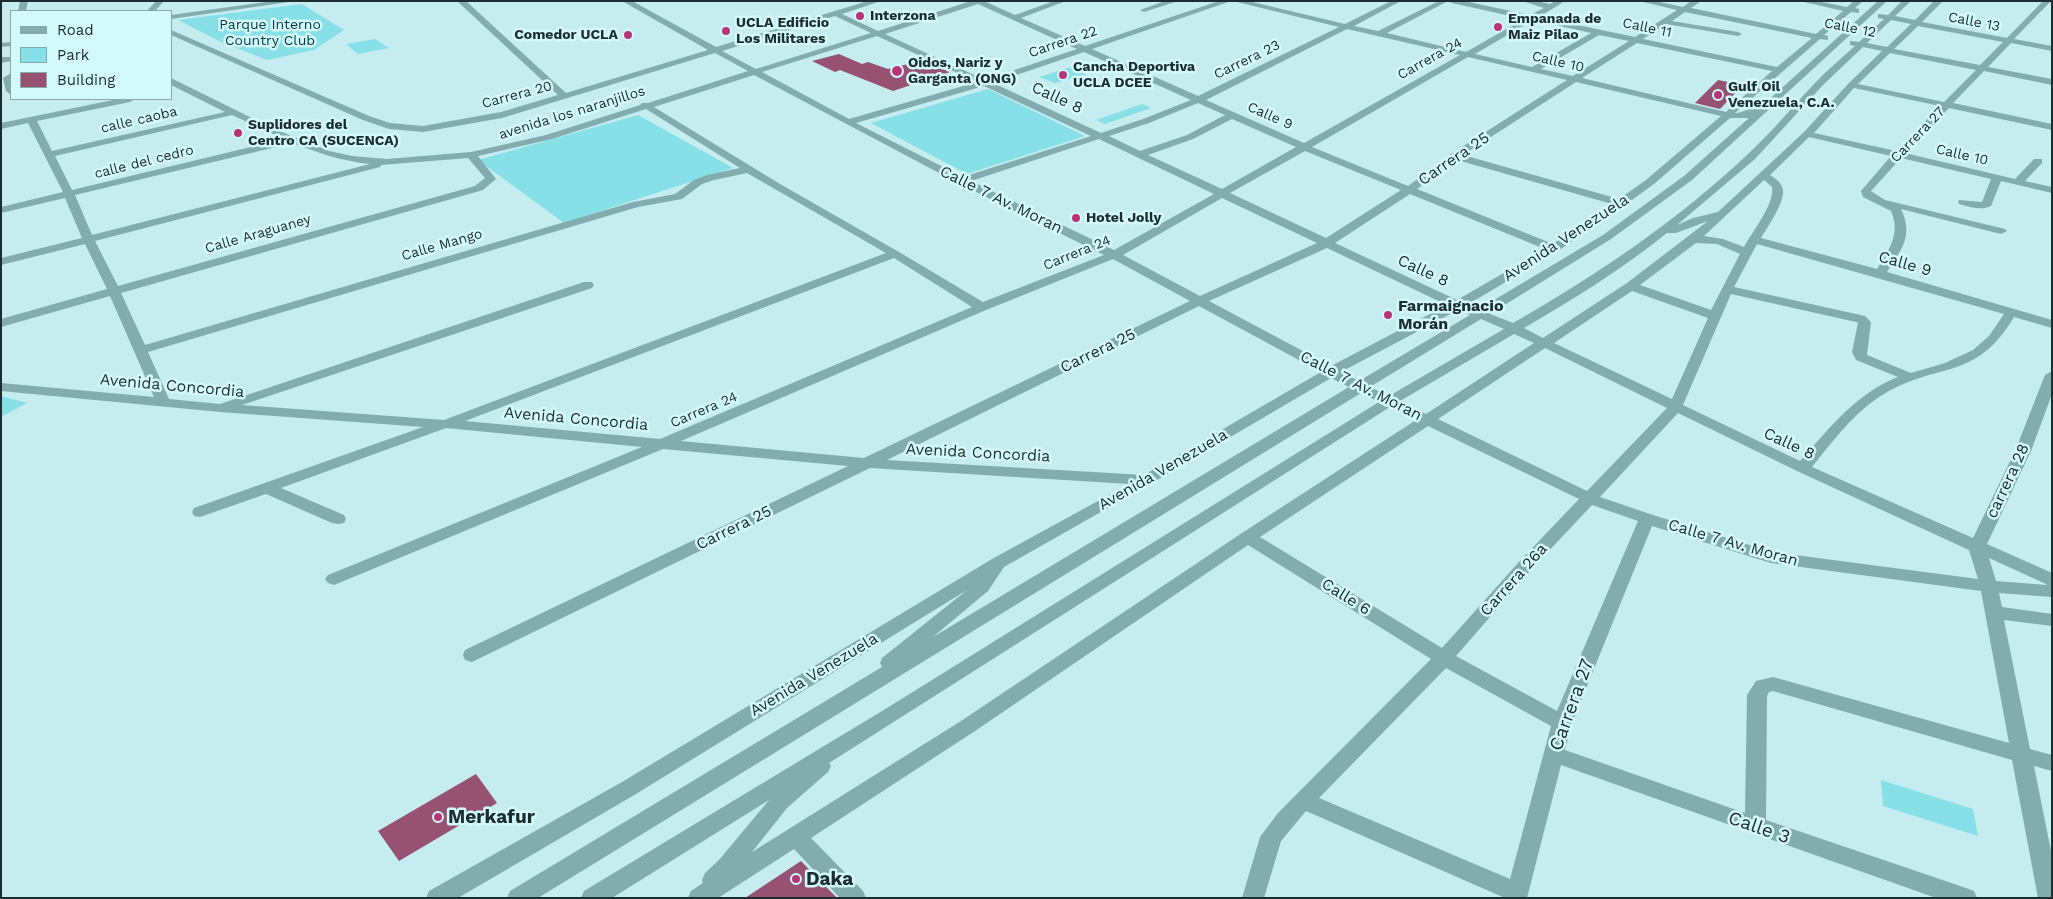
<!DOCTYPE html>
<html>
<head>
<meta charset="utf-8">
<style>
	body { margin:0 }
	#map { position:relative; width:2053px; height:899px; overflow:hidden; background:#c5ecef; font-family:"Work Sans",sans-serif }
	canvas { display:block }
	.frame { position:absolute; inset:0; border:2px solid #1d2c2e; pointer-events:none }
	.legend { position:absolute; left:10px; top:10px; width:162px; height:90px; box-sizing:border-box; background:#d2f9fc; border:1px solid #8aa7aa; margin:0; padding:6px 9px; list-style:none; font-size:15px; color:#1d2c2e }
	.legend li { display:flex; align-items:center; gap:10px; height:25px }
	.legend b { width:25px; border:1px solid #8aa7aa }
</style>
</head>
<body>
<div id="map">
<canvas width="2053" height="899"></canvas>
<div class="frame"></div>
<ul class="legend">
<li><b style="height:6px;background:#83acaf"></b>Road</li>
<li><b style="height:14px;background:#87e0e7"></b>Park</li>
<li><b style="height:14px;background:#965270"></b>Building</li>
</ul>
</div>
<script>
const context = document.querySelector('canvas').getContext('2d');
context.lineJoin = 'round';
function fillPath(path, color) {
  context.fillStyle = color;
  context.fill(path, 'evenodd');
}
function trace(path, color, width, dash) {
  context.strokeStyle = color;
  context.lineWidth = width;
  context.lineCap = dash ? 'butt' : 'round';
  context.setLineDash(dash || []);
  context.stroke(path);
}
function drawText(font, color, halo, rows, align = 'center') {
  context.font = font + ' "Work Sans",sans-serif';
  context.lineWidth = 5;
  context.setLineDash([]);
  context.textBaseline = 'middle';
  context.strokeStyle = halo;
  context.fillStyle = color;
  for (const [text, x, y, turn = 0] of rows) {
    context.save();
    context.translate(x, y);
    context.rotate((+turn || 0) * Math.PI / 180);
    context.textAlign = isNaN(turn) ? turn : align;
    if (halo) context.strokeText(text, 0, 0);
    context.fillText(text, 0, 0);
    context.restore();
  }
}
fillPath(new Path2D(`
	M 302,4 L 344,30 L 314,50 L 267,60 L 219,41 L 178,20 Z
	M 375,39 L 389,48 L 358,54 L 346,44 Z
	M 1071,67 L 1087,74 L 1055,83 L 1039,77 Z
	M 988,89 L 1085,136 L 967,174 L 871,123 Z
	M 1142,104 L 1151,108 L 1105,124 L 1096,120 Z
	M 638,115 L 733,168 L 564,223 L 478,160 Z
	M 1,396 L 27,403 L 1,417 Z
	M 1881,780 L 1973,809 L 1978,836 L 1883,806 Z`), '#87e0e7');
fillPath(new Path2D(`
	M 839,54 L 862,64 L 868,62 L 888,69 L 924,60 L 950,72 L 893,91 L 840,70 L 835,72 L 812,61 Z
	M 1718,80 L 1743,85 L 1720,109 L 1695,103 Z
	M 476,774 L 497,803 L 399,861 L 378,831 Z
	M 801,861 L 837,898 L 745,898 Z`), '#965270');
fillPath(new Path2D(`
	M 20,1 L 28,1 L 26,11 L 18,11 Z
	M 156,1 L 164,1 L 155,11 L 147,11 Z
	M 273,1 L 296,1 L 171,19 L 171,15 Z
	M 457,1 L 466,1 L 566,93 L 708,50 L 622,1 L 632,1 L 716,47 L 868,1 L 881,1 L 842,14 L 878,31 L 971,1 L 984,1 L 1015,15 L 1054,1 L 1066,1 L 1021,18 L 1085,46 L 1219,1 L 1231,1 L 1092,49 L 1198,96 L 1339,27 L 1233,1 L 1248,1 L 1345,24 L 1391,1 L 1401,1 L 1354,26 L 1378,31 L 1439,1 L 1464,1 L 1530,15 L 1544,8 L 1522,1 L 1536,1 L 1550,4 L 1555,1 L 1565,1 L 1539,17 L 1635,37 L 1677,10 L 1639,1 L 1655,1 L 1683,7 L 1691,1 L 1701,1 L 1691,8 L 1816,34 L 1843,11 L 1800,1 L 1817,1 L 1847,7 L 1854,1 L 1863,1 L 1855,8 L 1859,9 L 1859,13 L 1851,12 L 1824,35 L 1828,36 L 1828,40 L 1820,39 L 1735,113 C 1746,113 1753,103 1763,105 L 1878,1 L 1887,1 L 1692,180 L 1611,239 L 1490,314 L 1513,323 C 1597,275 1677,221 1748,154 C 1772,132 1793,106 1816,82 C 1828,69 1842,58 1855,46 L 1850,45 L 1850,41 L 1859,42 L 1884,19 L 1878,18 L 1878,14 L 1888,15 L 1902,1 L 1911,1 L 1895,16 L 1915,20 L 1934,1 L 1943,1 L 1922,22 L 2007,38 L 2043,1 L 2051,1 L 2014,39 L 2052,46 L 2052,51 L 2011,43 L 1988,67 L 2052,79 L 2052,85 L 1984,71 L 1953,103 L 2052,124 L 2052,130 L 1949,108 L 1905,153 L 2015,179 L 2034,159 L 2042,159 L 2042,163 L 2025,181 L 2052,187 L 2052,193 L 2001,181 L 1991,206 C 1981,211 1970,207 1959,204 L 1958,202 L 1959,200 L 1982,202 L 1991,179 L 1901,158 L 1871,191 L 1885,200 L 2005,229 L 2007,231 L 2001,234 L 1901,209 C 1914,236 1901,250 1887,272 L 2052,320 L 2052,328 L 2014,317 C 1975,382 1939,361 1884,394 C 1855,411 1833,441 1812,467 L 1973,538 L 2015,451 L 2045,375 L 2052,371 L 2052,394 L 2031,451 L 1987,544 L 2052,573 L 2052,597 L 1999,593 L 2002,607 L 2052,614 L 2052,626 L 2004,620 L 2030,749 L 2052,755 L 2052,771 L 2034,766 L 2052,856 L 2052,898 L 2038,898 L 2012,760 L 1773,691 L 1769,692 L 1767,696 L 1766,820 L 1966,888 L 1974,891 L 1977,898 L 1936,898 L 1561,765 L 1527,898 L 1505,898 L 1306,811 L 1281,841 L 1264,898 L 1242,898 L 1260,837 L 1278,813 L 1431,659 L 1248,545 L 975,731 L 811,838 L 863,891 L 866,898 L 840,898 L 794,849 L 718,898 L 688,898 L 691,891 L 703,883 L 702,880 L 705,873 L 719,860 L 769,800 L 612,898 L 581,898 L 584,891 L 887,708 L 1379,402 L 1361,393 L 538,898 L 507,898 L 510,891 L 882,667 L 880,663 L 882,658 L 967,590 L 636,794 L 458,898 L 426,898 L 429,891 L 622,782 L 992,559 L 1129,484 L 870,468 L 472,662 L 465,660 L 463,655 L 465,650 L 848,466 L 663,449 L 334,585 L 328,583 L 325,579 L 328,575 L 642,447 L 446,428 L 281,488 L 344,515 L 346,519 L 344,523 L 338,524 L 332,523 L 266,494 L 200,517 L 194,516 L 192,512 L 194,508 L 423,427 L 220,412 L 1,391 L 1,383 L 154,397 L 110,296 L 1,327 L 1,319 L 107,289 L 85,244 L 1,265 L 1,258 L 82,238 L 65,198 L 1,213 L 1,207 L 63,192 L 28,123 L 1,129 L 1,123 L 118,99 L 135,99 L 130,102 L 37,121 L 52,151 L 225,112 L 171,85 L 171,78 L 272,128 L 329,151 L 352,156 L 387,159 L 471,152 L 546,135 L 640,105 L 642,103 L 648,103 L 748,71 L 715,53 L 502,118 L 423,132 L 389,129 L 363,120 L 171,35 L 171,30 L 369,116 L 390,123 L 423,126 L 501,112 L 558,95 ZM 1448,1 L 1452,3 L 1524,19 L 1466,52 L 1387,33 ZM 978,4 L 1077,49 L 985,80 L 885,34 ZM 1685,12 L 1812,38 L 1777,67 L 1643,39 L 1666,24 L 1738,36 L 1742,34 L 1738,32 L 1672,21 ZM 835,16 L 871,33 L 756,69 L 722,51 ZM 1533,20 L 1591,33 L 1532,67 L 1475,54 ZM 1891,20 L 1911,24 L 1887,47 L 1867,43 ZM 1918,26 L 2003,42 L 1980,65 L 1894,49 ZM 1347,29 L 1460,55 L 1304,143 L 1206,100 ZM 1599,35 L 1629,41 L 1573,76 L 1541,69 ZM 877,36 L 977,82 L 849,119 L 762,72 ZM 1637,43 L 1772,71 L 1726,112 L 1582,78 ZM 1863,47 L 1882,51 L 1849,83 L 1804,132 L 1718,212 L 1693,218 L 1677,225 L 1755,159 L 1823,85 ZM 1084,52 L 1191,100 L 1143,119 L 1101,133 L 993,83 ZM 1890,53 L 1976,70 L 1944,102 L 1858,84 ZM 1468,57 L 1567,80 L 1451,154 L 1408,186 L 1312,147 ZM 754,75 L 958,183 L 1104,255 L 983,302 L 899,252 L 780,184 L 654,107 ZM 1576,82 L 1721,116 L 1646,180 L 1619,199 L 1463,155 ZM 984,86 L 1091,136 L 963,177 L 856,123 ZM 1854,88 L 1940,106 L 1896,151 L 1814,133 ZM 1198,103 L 1225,115 L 1187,135 L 1140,151 L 1109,136 L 1149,123 ZM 646,109 L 740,168 L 707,175 L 694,180 L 675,194 L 633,202 L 145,345 L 121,293 L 483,190 L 496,179 L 478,156 L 552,139 ZM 232,115 L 284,139 L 72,190 L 55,156 ZM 1730,118 L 1749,118 L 1684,176 L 1603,235 L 1479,309 L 1467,305 L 1558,251 L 1625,205 L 1654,184 ZM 1232,119 L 1296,147 L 1222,189 L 1148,155 L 1193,139 ZM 1809,137 L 1891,156 L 1861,191 L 1863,197 L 1891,211 C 1901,234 1889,250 1877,269 L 1761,238 C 1767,228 1785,202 1783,190 C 1782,183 1775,178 1770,175 ZM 1099,139 L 1214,194 L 1114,250 L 971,181 ZM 293,143 C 318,153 342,161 370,164 L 92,235 L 75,195 ZM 1305,151 L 1401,190 L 1326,238 L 1230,193 ZM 468,158 L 485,178 L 475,186 L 118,286 L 95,241 L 380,167 L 381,165 ZM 1457,160 L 1612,204 L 1553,244 L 1417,189 ZM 747,173 L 886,253 L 444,420 L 242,405 L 592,288 L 594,285 L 592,282 L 584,282 L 220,404 L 169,399 L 148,352 L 638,207 L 682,199 L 702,184 L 714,180 ZM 1764,180 L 1772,187 C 1775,204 1752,232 1744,247 L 1723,239 L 1704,236 ZM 1410,194 L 1545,249 L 1457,300 L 1335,243 ZM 1222,198 L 1317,243 L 1200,296 L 1123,255 ZM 1708,221 L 1627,283 L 1543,338 L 1524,328 C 1574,299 1622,269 1667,233 L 1676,233 ZM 1696,243 L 1717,244 L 1740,254 L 1711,310 L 1640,285 ZM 1757,244 L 2004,314 L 1989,336 L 1973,350 L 1945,363 L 1911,373 L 1867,355 L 1871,322 L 1865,316 L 1734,287 ZM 1327,248 L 1447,305 L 1331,366 L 1209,301 ZM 894,258 L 972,307 L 660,439 L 465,421 ZM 1113,259 L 1190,301 L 864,458 L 681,441 L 986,310 ZM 1632,291 L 1708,318 L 1672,399 L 1554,343 ZM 1731,294 L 1856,322 L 1858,323 L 1852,352 L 1856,360 L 1898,377 C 1856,393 1829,429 1800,461 L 1683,405 ZM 1199,306 L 1321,372 L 1144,475 L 887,460 ZM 1458,310 L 1470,315 L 1359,381 L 1341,372 ZM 1481,319 L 1504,329 L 1389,396 L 1370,387 ZM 1514,334 L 1534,343 L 1426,414 L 1400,401 ZM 1545,348 L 1667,408 L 1587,491 L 1438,419 ZM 1331,378 L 1349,387 L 933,637 L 988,591 L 1004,567 L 1152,483 ZM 1390,407 L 1416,420 L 1242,533 L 961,721 L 752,852 L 787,808 L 828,772 L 831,766 L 829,763 ZM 1678,413 L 1797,471 L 1969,550 L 1978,579 L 1772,552 L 1653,515 L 1600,497 ZM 1428,426 L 1579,499 L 1518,563 L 1442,648 L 1260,537 ZM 1592,505 L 1638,521 L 1557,711 L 1456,656 L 1530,571 ZM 1652,526 L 1771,563 L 1981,591 L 2009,743 L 1773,677 L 1756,681 L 1747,695 L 1745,813 L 1565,750 L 1572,723 ZM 1989,558 L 2046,584 L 2047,585 L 1996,581 ZM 1446,668 L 1551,726 L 1510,879 L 1319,798 Z
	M 1165,1 L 1178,1 L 1144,12 L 1140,10 Z
	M 11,42 L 11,46 L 1,47 L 1,43 Z
	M 1,57 L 11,57 L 11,61 L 1,63 Z
	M 11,73 L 11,93 L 10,94 L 6,91 L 3,78 Z`), '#83acaf');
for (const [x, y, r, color] of [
	[860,16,5,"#b83479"],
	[1498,27,5,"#b83479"],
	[726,31,5,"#b83479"],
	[628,35,5,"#b83479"],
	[897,71,6,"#b83479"],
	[1063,75,5,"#b83479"],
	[1718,95,5,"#b83479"],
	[238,133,5,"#b83479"],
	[1076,218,5,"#b83479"],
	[1388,315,5,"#b83479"],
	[438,817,5,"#b83479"],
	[796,879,5,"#b83479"]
]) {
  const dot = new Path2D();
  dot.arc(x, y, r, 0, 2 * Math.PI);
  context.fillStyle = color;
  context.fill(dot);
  trace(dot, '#d2f9fc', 2);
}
drawText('bold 14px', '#1d2c2e', '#d2f9fc', [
	["Interzona",870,16],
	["Empanada de",1508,19],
	["Maiz Pilao",1508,35],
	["UCLA Edificio",736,23],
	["Los Militares",736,39],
	["Comedor UCLA",618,35,"right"],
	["Oidos, Nariz y",908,63],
	["Garganta (ONG)",908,79],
	["Cancha Deportiva",1073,67],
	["UCLA DCEE",1073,83],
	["Gulf Oil",1728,87],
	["Venezuela, C.A.",1728,103],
	["Suplidores del",248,125],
	["Centro CA (SUCENCA)",248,141],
	["Hotel Jolly",1086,218]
], 'left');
drawText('14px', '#1d2c2e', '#d2f9fc', [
	["Calle 13",1974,22,11],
	["Calle 11",1647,28,12],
	["Calle 12",1850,28,11],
	["Carrera 22",1063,42,-19],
	["Carrera 24",1430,59,-29],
	["Carrera 23",1247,60,-26],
	["Calle 10",1558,62,13],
	["Carrera 20",517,95,-15],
	["avenida los naranjillos",572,113,-17],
	["Calle 9",1270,116,24],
	["calle caoba",139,120,-13],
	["Carrera 27",1918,135,-46],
	["Calle 10",1962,155,13],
	["calle del cedro",144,162,-14],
	["Calle Araguaney",258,234,-16],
	["Calle Mango",442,245,-16],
	["Carrera 24",1077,253,-22],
	["Carrera 24",704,410,-23]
]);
drawText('14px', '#083b3f', '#d2f9fc', [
	["Parque Interno",270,25],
	["Country Club",270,41]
]);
drawText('16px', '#1d2c2e', '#d2f9fc', [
	["Calle 8",1057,98,25],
	["Carrera 25",1454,159,-34],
	["Calle 7 Av. Moran",1001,200,26],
	["Avenida Venezuela",1566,238,-33],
	["Calle 9",1905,264,16],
	["Calle 8",1423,271,25],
	["Carrera 25",1098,351,-26],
	["Avenida Concordia",172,386,5],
	["Calle 7 Av. Moran",1361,386,27],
	["Avenida Concordia",576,419,5],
	["Calle 8",1789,444,25],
	["Avenida Concordia",978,453,3],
	["Avenida Venezuela",1163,470,-30],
	["carrera 28",2008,481,-65],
	["Carrera 25",734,528,-26],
	["Calle 7 Av. Moran",1733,543,16],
	["Carrera 26a",1514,580,-48],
	["Calle 6",1346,597,32],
	["Avenida Venezuela",814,675,-31]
]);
drawText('bold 16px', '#1d2c2e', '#d2f9fc', [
	["Farmaignacio",1398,306],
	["Morán",1398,324]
], 'left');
drawText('19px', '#1d2c2e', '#d2f9fc', [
	["Carrera 27",1572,705,-70],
	["Calle 3",1759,828,19]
]);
drawText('bold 19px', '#1d2c2e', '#d2f9fc', [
	["Merkafur",448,817],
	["Daka",806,879]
], 'left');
</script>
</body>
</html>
